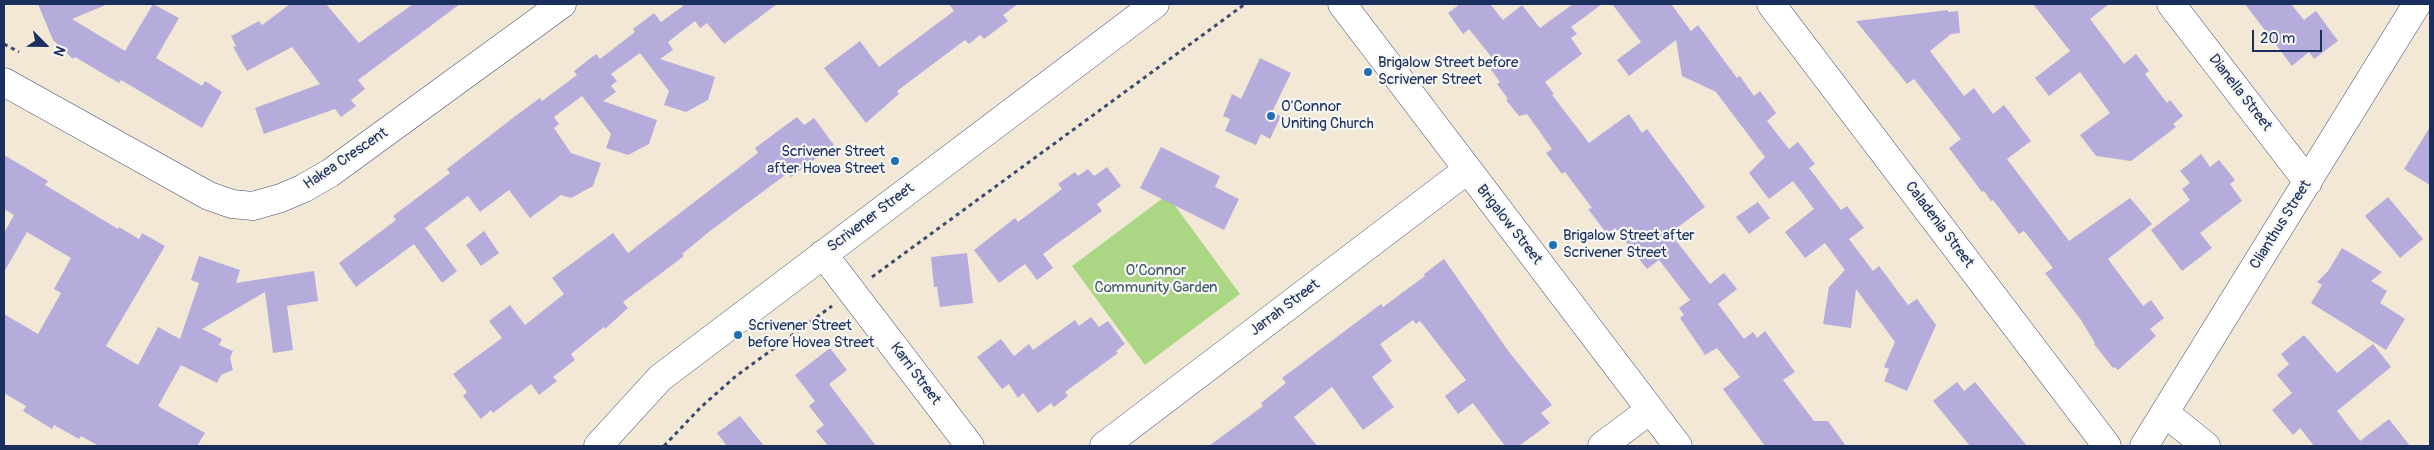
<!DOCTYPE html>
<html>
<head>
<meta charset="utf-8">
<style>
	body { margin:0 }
	#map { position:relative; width:2434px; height:450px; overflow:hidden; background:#f3e8d5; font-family:Pangolin,sans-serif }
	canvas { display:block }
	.frame { position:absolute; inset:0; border:5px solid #1b2f5e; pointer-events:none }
	.north { position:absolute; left:20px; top:20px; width:50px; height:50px; -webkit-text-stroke:4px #f6f6f2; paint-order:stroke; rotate:113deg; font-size:14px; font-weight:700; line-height:20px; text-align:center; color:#1b2f5e }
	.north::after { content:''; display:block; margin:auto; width:18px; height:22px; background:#1b2f5e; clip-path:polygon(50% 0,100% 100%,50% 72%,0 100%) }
	.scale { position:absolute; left:2252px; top:30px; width:70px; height:22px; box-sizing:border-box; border:2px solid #1b2f5e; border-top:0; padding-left:6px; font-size:15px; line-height:18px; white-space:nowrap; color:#1b2f5e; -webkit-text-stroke:4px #f6f6f2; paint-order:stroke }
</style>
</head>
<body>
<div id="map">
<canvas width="2434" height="450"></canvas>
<div class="frame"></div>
<div class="north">N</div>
<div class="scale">20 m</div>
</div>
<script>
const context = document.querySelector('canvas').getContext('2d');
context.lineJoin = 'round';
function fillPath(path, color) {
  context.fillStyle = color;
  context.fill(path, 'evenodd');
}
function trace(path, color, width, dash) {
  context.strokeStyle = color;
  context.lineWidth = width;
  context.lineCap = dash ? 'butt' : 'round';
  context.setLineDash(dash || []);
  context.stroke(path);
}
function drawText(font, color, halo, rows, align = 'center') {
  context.font = font + ' Pangolin,sans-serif';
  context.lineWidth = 4.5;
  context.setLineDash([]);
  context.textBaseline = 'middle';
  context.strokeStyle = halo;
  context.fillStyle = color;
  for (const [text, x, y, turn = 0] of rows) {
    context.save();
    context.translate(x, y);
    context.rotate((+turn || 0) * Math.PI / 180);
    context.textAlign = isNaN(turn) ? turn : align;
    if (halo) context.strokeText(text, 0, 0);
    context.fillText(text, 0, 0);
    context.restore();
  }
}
fillPath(new Path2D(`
	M 1167,195 L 1240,294 L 1145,365 L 1072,266 Z`), '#abd683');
fillPath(new Path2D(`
	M 38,4 L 108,4 L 72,19 L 125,51 L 153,4 L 179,18 L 156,58 L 202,86 L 205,81 L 222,92 L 202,128 L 121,80 L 119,83 L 75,57 L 73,59 L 53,40 Z
	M 290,4 L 326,4 L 359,43 L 413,4 L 460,4 L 358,80 L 365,89 L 351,100 L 356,106 L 341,117 L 335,109 L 264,134 L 255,108 L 320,84 L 292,47 L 247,71 L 233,47 L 236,46 L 231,36 L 259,21 L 262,25 Z
	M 682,4 L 777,4 L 724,44 L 707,23 L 700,28 L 695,21 L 668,42 L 673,50 L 660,59 L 715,77 L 708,100 L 686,112 L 664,105 L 669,91 L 640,53 L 611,74 L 617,81 L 611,86 L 616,92 L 603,101 L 657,120 L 649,144 L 628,155 L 606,148 L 611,134 L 582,96 L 554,117 L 559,124 L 554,128 L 571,153 L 601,163 L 593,186 L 571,198 L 561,195 L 530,218 L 509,190 L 480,212 L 468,196 L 425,228 L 457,271 L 442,283 L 414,244 L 356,287 L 339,263 L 396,220 L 393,216 L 450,173 L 447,169 L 518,114 L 540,98 L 542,101 L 577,75 L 574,71 L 596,54 L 600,59 L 635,32 L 633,29 L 654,13 L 661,22 L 683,6 Z
	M 949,4 L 1018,4 L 1003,15 L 1008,21 L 984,39 L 980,35 L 969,44 L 965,40 L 897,91 L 899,94 L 866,123 L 824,68 L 860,41 L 879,67 L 954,11 Z
	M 1460,4 L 1490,4 L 1503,20 L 1522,5 L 1540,28 L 1573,4 L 1602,4 L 1571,27 L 1577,34 L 1571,38 L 1582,54 L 1545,82 L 1554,94 L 1552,95 L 1589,143 L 1629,114 L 1642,133 L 1647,129 L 1705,207 L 1670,233 L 1710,284 L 1724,273 L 1737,289 L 1718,304 L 1744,339 L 1753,332 L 1757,338 L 1765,331 L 1795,372 L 1783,380 L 1814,421 L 1828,421 L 1846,446 L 1765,446 L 1723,389 L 1740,377 L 1717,348 L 1705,355 L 1680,318 L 1684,315 L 1679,308 L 1690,300 L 1659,260 L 1647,269 L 1615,228 L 1607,234 L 1588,209 L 1592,208 L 1565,172 L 1562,174 L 1546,153 L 1552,149 L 1527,114 L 1519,116 L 1506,100 L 1508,99 L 1497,84 L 1500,82 L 1487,64 L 1493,59 L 1469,29 L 1463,34 L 1448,13 Z
	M 1612,4 L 1671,4 L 1691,31 L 1698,25 L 1737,78 L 1740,76 L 1754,96 L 1760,91 L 1776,113 L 1767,121 L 1789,149 L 1798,142 L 1815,164 L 1809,168 L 1841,210 L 1847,206 L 1864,228 L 1849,239 L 1873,271 L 1879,266 L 1908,305 L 1917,299 L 1936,325 L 1907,391 L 1884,381 L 1889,369 L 1884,367 L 1895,342 L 1856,289 L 1851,328 L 1823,324 L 1829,287 L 1845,270 L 1825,243 L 1805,258 L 1785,232 L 1814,209 L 1793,181 L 1769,199 L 1749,173 L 1765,157 L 1716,92 L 1682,76 L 1676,40 L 1629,76 L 1617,60 L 1641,42 Z
	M 2033,4 L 2109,4 L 2090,19 L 2124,64 L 2136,54 L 2149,71 L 2145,74 L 2167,103 L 2170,100 L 2183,116 L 2173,124 L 2176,127 L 2131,161 L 2096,156 L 2080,135 L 2110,113 L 2080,72 L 2049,96 L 2035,78 L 2070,51 Z
	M 2245,4 L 2291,4 L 2304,20 L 2316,11 L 2338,41 L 2314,59 L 2309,52 L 2292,66 Z
	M 1948,10 L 1948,12 L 1958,11 L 1960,33 L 1951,34 L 1930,51 L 1964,96 L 1974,88 L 1993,114 L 2004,105 L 2031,141 L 2007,159 L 2069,241 L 2130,198 L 2152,224 L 2108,259 L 2143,306 L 2151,300 L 2164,318 L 2150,329 L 2156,336 L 2118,370 L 2115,367 L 2113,368 L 2094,344 L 2095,343 L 2081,320 L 2045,273 L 2053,268 L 2024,231 L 2019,234 L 1993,200 L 1991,201 L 1984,191 L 1982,192 L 1949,148 L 1961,139 L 1914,79 L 1907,84 L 1856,21 Z
	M 1260,58 L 1291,73 L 1272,112 L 1281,116 L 1270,139 L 1261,134 L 1256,145 L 1225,131 L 1230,119 L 1223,116 L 1232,94 L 1241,99 Z
	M 797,117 L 804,125 L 814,118 L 834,145 L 791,177 L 788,173 L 710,231 L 682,254 L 684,256 L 623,302 L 628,308 L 605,329 L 604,327 L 571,354 L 575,360 L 553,377 L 557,381 L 539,395 L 531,384 L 493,413 L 491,410 L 481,419 L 463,396 L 467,392 L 453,374 L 502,338 L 489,321 L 510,305 L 525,325 L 564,294 L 552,278 L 613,233 L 628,253 L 758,153 L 755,148 Z
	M 2430,127 L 2430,185 L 2404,169 Z
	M 1161,147 L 1220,176 L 1215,187 L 1239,199 L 1224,230 L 1140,188 Z
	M 2201,154 L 2210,167 L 2219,160 L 2235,180 L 2230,184 L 2242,201 L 2200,233 L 2212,248 L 2182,271 L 2151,230 L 2190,200 L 2182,189 L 2190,183 L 2180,171 Z
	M 4,155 L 48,181 L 45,185 L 118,229 L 119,227 L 139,239 L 142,233 L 165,246 L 106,346 L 138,365 L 158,327 L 180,339 L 199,283 L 191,280 L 199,256 L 240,270 L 236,283 L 314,271 L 318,301 L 287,306 L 293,350 L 273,353 L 265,292 L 202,329 L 222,339 L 219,345 L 233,351 L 230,358 L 233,370 L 221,375 L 217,383 L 181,365 L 158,406 L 205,433 L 197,446 L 99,446 L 81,436 L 79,439 L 54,425 L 52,429 L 23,411 L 26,406 L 4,393 L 4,314 L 38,334 L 61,293 L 54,289 L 71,258 L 27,232 L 4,272 L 4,233 L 14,215 L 4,209 Z
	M 1107,167 L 1121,186 L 1097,204 L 1102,211 L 1043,254 L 1053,268 L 1037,280 L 1025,264 L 999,283 L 974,250 L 1015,218 L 1018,222 L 1062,189 L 1058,184 L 1075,172 L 1078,176 L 1088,169 L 1094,176 Z
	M 2388,197 L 2423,239 L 2400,258 L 2365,216 Z
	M 1758,202 L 1770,218 L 1749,234 L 1736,217 Z
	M 484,231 L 499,253 L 481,266 L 466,245 Z
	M 2342,248 L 2382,272 L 2371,281 L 2387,291 L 2380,303 L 2405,319 L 2386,350 L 2311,303 L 2322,285 L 2317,282 L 2328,271 Z
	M 967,253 L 973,303 L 940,307 L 937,287 L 934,287 L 931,257 Z
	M 1444,259 L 1509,352 L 1552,405 L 1541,413 L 1550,423 L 1519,446 L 1505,446 L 1473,403 L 1458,414 L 1445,396 L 1466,380 L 1420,321 L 1416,324 L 1413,320 L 1380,344 L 1392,361 L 1372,377 L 1394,407 L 1363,430 L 1332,387 L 1294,417 L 1317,446 L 1209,446 L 1263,406 L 1261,403 L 1286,383 L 1282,378 L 1381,304 L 1383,307 L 1425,276 L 1424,274 Z
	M 1091,317 L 1099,327 L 1108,321 L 1125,344 L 1116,351 L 1118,353 L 1065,392 L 1068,396 L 1054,407 L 1051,403 L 1038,413 L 1023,393 L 1018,398 L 1009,384 L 1002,389 L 977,357 L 1001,339 L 1014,356 L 1029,344 L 1033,350 L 1075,320 L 1079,326 Z
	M 2304,335 L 2337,373 L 2373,344 L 2391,367 L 2337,411 L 2360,441 L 2389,419 L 2410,446 L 2314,446 L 2300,428 L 2293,435 L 2272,410 L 2292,393 L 2277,375 L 2289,364 L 2281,354 Z
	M 830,348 L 847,370 L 829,384 L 876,446 L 828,446 L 816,431 L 824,425 L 809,406 L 815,401 L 795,375 Z
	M 1957,382 L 1964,391 L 1975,382 L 2027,446 L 1970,446 L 1933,401 Z
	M 740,416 L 764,446 L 727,446 L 717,433 Z`), '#b6acdc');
const minor = new Path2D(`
	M 1342,4 L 1678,446
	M 1771,4 L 2107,446
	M 2171,4 L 2308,182
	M 4,82 L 209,196 L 232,204 L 253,206 L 281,198 L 304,188 L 330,173 L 562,4
	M 823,254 L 970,446
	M 2165,413 L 2206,446
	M 598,446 L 660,378 L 1155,4
	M 1104,446 L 1467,170
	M 1602,446 L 1650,410
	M 2144,446 L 2417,4`);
trace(minor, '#3b4b70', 29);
trace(new Path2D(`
	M 4,44 L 19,52
	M 872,277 L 1245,4
	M 664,446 L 701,407 L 736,376 L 832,306`), '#3b4b70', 3, [4, 4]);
trace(minor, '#fff', 28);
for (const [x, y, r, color] of [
	[1368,72,5,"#1f6fb2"],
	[1271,116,5,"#1f6fb2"],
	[895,161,5,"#1f6fb2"],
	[1553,245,5,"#1f6fb2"],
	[738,335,5,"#1f6fb2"]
]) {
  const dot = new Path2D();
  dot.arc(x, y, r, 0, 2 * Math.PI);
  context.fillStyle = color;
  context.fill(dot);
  trace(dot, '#f6f6f2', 2);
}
drawText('15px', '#1b2f5e', '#f6f6f2', [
	["Brigalow Street before",1378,63],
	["Scrivener Street",1378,80],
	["O'Connor",1281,107],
	["Uniting Church",1281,124],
	["Scrivener Street",885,152,"right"],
	["after Hovea Street",885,169,"right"],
	["Brigalow Street after",1563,236],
	["Scrivener Street",1563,253],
	["Scrivener Street",748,326],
	["before Hovea Street",748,343]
], 'left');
drawText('15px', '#1b2f5e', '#f6f6f2', [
	["Dianella Street",2240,93,52],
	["Hakea Crescent",346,159,-34],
	["Scrivener Street",871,218,-37],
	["Brigalow Street",1509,225,52],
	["Caladenia Street",1939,225,53],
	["Clianthus Street",2281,225,-58],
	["Jarrah Street",1285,308,-37],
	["Karri Street",915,374,53]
]);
drawText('15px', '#3f5967', '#f6f6f2', [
	["O’Connor",1156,271],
	["Community Garden",1156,288]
]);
</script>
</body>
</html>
